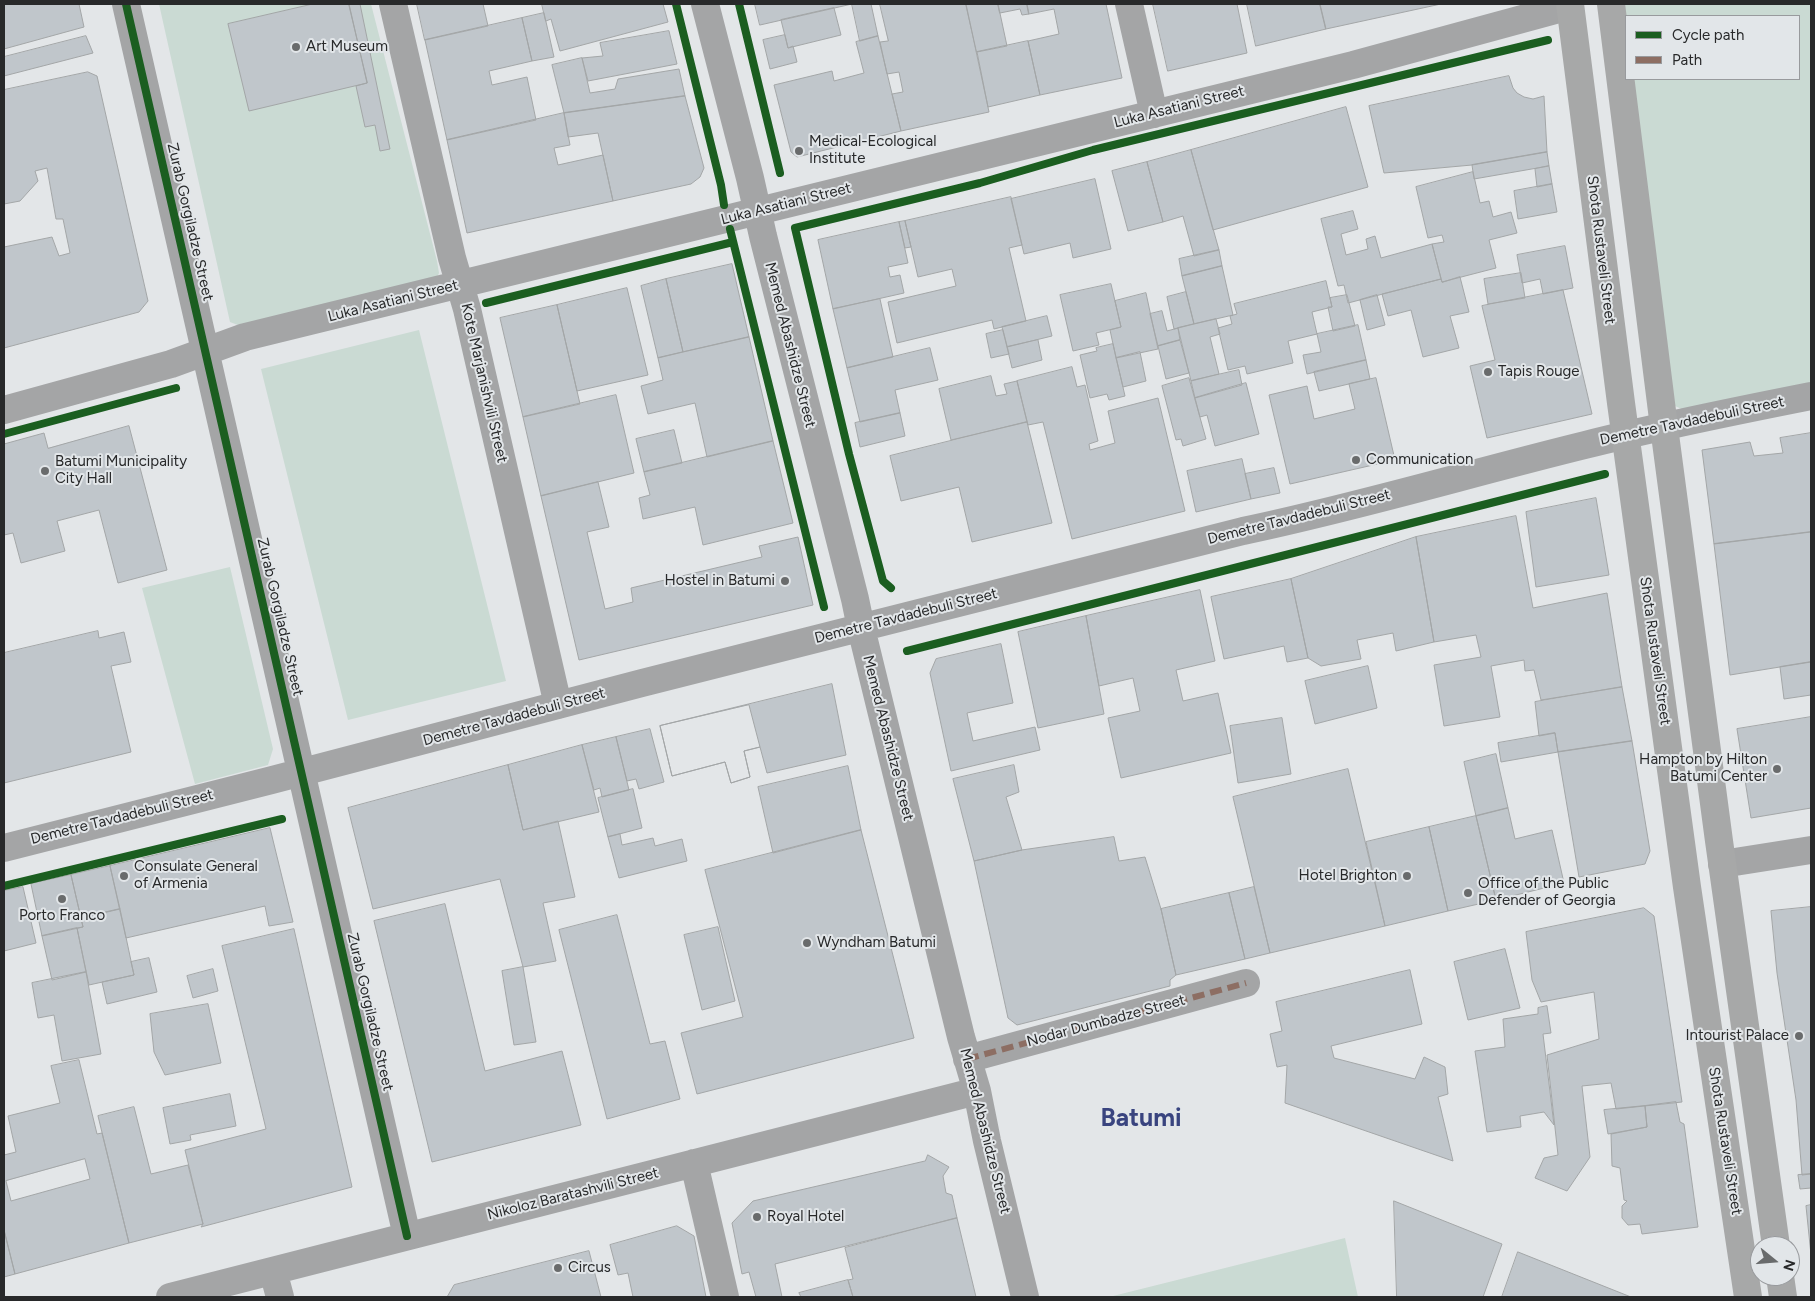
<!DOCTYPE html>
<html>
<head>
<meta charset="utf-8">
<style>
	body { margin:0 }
	#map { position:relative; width:1815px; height:1301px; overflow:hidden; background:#e3e6e8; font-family:Figtree,sans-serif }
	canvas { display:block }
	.frame { position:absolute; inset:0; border:5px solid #28292a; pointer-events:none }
	.legend { position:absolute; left:1625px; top:15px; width:175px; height:65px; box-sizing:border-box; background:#e2e6e9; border:1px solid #989a9d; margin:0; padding:6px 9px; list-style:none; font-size:15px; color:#28292a }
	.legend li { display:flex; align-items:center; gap:10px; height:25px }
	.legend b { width:25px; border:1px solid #989a9d }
	.north { position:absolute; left:1750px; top:1236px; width:50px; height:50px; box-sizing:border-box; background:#e2e6e9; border:1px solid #989a9d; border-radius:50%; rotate:107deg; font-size:14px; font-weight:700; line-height:20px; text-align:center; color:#28292a }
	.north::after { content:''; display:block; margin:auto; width:18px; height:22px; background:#696b6c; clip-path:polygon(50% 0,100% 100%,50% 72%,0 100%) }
</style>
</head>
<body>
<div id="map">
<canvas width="1815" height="1301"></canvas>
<div class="frame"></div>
<ul class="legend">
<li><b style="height:6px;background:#1b5e20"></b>Cycle path</li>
<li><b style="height:6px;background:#8d6e63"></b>Path</li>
</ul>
<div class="north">N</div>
</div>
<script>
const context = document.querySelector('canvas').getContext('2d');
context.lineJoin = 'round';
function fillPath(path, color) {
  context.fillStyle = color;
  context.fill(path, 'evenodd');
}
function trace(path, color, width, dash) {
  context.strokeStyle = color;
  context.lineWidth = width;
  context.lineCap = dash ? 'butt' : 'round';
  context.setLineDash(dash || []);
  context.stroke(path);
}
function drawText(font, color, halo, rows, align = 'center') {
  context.font = font + ' Figtree,sans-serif';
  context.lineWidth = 4;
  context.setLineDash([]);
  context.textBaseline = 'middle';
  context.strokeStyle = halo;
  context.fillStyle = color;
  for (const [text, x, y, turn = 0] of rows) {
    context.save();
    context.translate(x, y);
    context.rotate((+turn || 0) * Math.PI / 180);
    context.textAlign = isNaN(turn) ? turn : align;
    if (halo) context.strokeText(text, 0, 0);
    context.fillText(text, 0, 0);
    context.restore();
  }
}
fillPath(new Path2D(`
	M 159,4 L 371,4 L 437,261 L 439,273 L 435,282 L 243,327 L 230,322 Z
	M 1618,4 L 1811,4 L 1811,386 L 1684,410 L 1675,406 L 1628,79 L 1799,79 L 1799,16 L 1626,16 Z
	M 419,330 L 506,681 L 348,720 L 261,369 Z
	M 230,567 L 273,749 L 268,765 L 195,784 L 142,588 Z
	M 1345,1238 L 1358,1297 L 1109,1297 Z`), '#cadad3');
const building = new Path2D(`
	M 4,4 L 79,4 L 84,27 L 4,49 Z
	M 313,4 L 349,4 L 367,83 L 249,111 L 228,24 Z
	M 349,4 L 360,4 L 390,149 L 380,151 L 375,125 L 365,127 L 356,86 L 367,83 Z
	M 417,4 L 483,4 L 488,26 L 425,40 Z
	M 542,4 L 663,4 L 668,22 L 560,51 L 551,19 L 546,21 Z
	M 755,4 L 852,4 L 760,25 Z
	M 852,4 L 871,4 L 878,36 L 860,41 Z
	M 880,4 L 966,4 L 989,112 L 901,131 L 892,94 L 903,92 L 899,72 L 887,74 L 880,42 L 888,41 Z
	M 966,4 L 998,4 L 1007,46 L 977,52 Z
	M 998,4 L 1027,4 L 1029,14 L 1022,15 L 1020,9 L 1000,13 Z
	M 1027,4 L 1106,4 L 1122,78 L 1040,95 L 1028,41 L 1059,34 L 1054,9 L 1029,14 Z
	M 1153,4 L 1237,4 L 1247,53 L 1168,71 Z
	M 1247,4 L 1320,4 L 1326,29 L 1256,46 Z
	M 1320,4 L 1441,4 L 1326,29 Z
	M 834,8 L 841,35 L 788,48 L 781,20 Z
	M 544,13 L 554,57 L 532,61 L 522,18 Z
	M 522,18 L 532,61 L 489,71 L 492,85 L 527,77 L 536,120 L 447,140 L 425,40 Z
	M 669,31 L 677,64 L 588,81 L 582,58 L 603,56 L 600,43 Z
	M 785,35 L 788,48 L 793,46 L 797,62 L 770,69 L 763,40 Z
	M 86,36 L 93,53 L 4,76 L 4,57 Z
	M 878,36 L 901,131 L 797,157 L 791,152 L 774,85 L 832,71 L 834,81 L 864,73 L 856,42 Z
	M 1028,41 L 1040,95 L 988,107 L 977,52 Z
	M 582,58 L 590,93 L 615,89 L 618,79 L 679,69 L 685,96 L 564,113 L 552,65 Z
	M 88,72 L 97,76 L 148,301 L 139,312 L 4,348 L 4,247 L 52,237 L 59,256 L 70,253 L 63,219 L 56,219 L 47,168 L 35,171 L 38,181 L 20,201 L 4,204 L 4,90 Z
	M 1509,76 L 1513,88 L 1517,93 L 1524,97 L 1533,99 L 1544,96 L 1547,152 L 1472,165 L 1384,173 L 1369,106 Z
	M 685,96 L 704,168 L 700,177 L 691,184 L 613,201 L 598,133 L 568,137 L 564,113 Z
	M 1346,107 L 1368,187 L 1213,230 L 1191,150 Z
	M 564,113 L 570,145 L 554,148 L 558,165 L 603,155 L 613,201 L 467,233 L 447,140 Z
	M 1191,150 L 1219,250 L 1194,256 L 1183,216 L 1163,222 L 1147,162 Z
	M 1547,152 L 1549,166 L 1474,179 L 1472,165 Z
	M 1147,162 L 1163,222 L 1128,231 L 1112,171 Z
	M 1549,166 L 1552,184 L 1537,187 L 1535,169 Z
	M 1473,172 L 1480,203 L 1489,201 L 1493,217 L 1511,212 L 1517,233 L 1489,240 L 1496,268 L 1442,282 L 1432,244 L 1444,242 L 1442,235 L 1428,238 L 1416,187 Z
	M 1095,179 L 1111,249 L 1073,258 L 1070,243 L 1024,254 L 1011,199 Z
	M 1552,184 L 1557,212 L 1518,219 L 1514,191 Z
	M 1011,197 L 1022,245 L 1009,248 L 1026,321 L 994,329 L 992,320 L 897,343 L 888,302 L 956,286 L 952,269 L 918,277 L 905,221 Z
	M 1353,211 L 1358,229 L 1341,234 L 1346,255 L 1368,249 L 1366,239 L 1375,236 L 1381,258 L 1432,244 L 1441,279 L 1348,303 L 1344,285 L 1338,286 L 1321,219 Z
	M 905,221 L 911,247 L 905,248 L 899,222 Z
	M 899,222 L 908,263 L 888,267 L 890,277 L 900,275 L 904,293 L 833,309 L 818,240 Z
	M 1565,246 L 1573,288 L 1543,294 L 1540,279 L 1522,283 L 1517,255 Z
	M 1219,250 L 1222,266 L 1182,276 L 1179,259 Z
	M 732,264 L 749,337 L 683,352 L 666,279 Z
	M 1222,266 L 1233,315 L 1194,324 L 1182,276 Z
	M 1521,273 L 1525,298 L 1488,304 L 1484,279 Z
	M 1460,277 L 1469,312 L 1450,316 L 1459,348 L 1423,357 L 1411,310 L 1388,316 L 1382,294 L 1441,279 L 1442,282 Z
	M 666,279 L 683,352 L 658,358 L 641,286 Z
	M 1326,281 L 1332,307 L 1312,312 L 1317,334 L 1288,341 L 1293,363 L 1247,374 L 1245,366 L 1228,370 L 1218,328 L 1232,324 L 1230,316 L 1237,314 L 1234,304 Z
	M 1111,284 L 1121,327 L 1096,333 L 1099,345 L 1073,351 L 1060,295 Z
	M 627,288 L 648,375 L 577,391 L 557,305 Z
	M 1563,290 L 1592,414 L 1487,438 L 1470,366 L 1495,360 L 1482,306 Z
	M 1186,292 L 1194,324 L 1174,329 L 1167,297 Z
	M 1146,293 L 1158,349 L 1116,358 L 1110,330 L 1121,327 L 1115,301 Z
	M 1347,295 L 1355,326 L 1333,331 L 1328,307 L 1332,307 L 1330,298 Z
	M 1377,295 L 1385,325 L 1367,330 L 1360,300 Z
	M 880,299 L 893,357 L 847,368 L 833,309 Z
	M 557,305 L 580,404 L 523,417 L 500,318 Z
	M 1162,311 L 1167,331 L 1178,328 L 1180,340 L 1158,346 L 1150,314 Z
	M 1047,316 L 1052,336 L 1007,347 L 1002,327 Z
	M 1216,319 L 1220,334 L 1210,337 L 1219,374 L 1191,381 L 1178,328 Z
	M 1358,325 L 1366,360 L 1307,374 L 1303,355 L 1321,352 L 1317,334 Z
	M 1003,330 L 1009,354 L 991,358 L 986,334 Z
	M 749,337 L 773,441 L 707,457 L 695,403 L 648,414 L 641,386 L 663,380 L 658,358 Z
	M 1038,340 L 1042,360 L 1012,368 L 1007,347 Z
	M 1180,340 L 1189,373 L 1166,379 L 1158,346 Z
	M 1113,344 L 1125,396 L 1109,400 L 1107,394 L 1090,398 L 1080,355 L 1097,351 L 1096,348 Z
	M 930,348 L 938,380 L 895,390 L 900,413 L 860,422 L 847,368 Z
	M 1140,352 L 1146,381 L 1123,387 L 1116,358 Z
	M 1366,360 L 1370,379 L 1319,391 L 1314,372 Z
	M 1072,367 L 1077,387 L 1085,385 L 1098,441 L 1089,444 L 1090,450 L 1115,443 L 1108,411 L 1158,398 L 1185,511 L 1072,539 L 1043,422 L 1028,425 L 1017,381 Z
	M 1239,370 L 1242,385 L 1195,398 L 1191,381 Z
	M 991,376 L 996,396 L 1007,394 L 1004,384 L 1017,381 L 1027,422 L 951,440 L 939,389 Z
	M 1189,378 L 1206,439 L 1183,446 L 1181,439 L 1176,440 L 1162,386 Z
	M 1376,378 L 1395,460 L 1290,484 L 1269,395 L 1307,386 L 1314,419 L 1355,409 L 1349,384 Z
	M 1246,383 L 1259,434 L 1215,446 L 1207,415 L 1200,417 L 1195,398 Z
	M 616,395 L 634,473 L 541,496 L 523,417 Z
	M 900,413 L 905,436 L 860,447 L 855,423 Z
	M 1027,422 L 1052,523 L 972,542 L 959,487 L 901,501 L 890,456 Z
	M 129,426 L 167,570 L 118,583 L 99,510 L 57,521 L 65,551 L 21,563 L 13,533 L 4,535 L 4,444 L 44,433 L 48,448 Z
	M 674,430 L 682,463 L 644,472 L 636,439 Z
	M 1811,433 L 1811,532 L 1714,544 L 1702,450 L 1750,442 L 1754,456 L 1783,453 L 1780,438 Z
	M 773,441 L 793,523 L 703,545 L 695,507 L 643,519 L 639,498 L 650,495 L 644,472 Z
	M 1242,459 L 1251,499 L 1196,512 L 1187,471 Z
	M 1274,468 L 1280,493 L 1251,499 L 1245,474 Z
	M 598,482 L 609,527 L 587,532 L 605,609 L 633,602 L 631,588 L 762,557 L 759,546 L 798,537 L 813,605 L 579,660 L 541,496 Z
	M 1596,498 L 1609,575 L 1536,587 L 1526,512 Z
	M 1516,516 L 1533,608 L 1607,593 L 1622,687 L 1541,700 L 1534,670 L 1525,671 L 1524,660 L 1491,666 L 1500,717 L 1444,726 L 1434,665 L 1481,657 L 1476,635 L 1434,642 L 1416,537 Z
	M 1811,532 L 1811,662 L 1730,675 L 1714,544 Z
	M 1416,537 L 1434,642 L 1396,651 L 1393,633 L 1357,640 L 1361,659 L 1321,666 L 1308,658 L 1291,579 Z
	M 1291,579 L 1308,658 L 1287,662 L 1284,646 L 1224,659 L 1211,597 Z
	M 1200,590 L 1215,661 L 1176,670 L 1183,701 L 1218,693 L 1231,753 L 1121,778 L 1108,718 L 1140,711 L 1133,678 L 1099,686 L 1086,616 Z
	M 1086,616 L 1104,714 L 1038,728 L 1018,632 Z
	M 98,631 L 99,638 L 124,632 L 131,662 L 111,666 L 131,752 L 4,783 L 4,653 Z
	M 1001,644 L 1013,703 L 967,713 L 973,741 L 1035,727 L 1040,750 L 951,771 L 930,673 L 936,659 Z
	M 1811,662 L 1811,695 L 1784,699 L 1780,667 Z
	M 1368,666 L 1377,708 L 1315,724 L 1305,681 Z
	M 832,684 L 846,755 L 767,773 L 760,747 L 744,751 L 750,777 L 731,783 L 725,762 L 672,776 L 660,726 Z
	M 1622,687 L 1632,741 L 1558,752 L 1555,733 L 1539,736 L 1535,702 Z
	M 749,705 L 760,747 L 744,751 L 750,777 L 731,783 L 725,762 L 672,776 L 660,726 Z
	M 1811,717 L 1811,808 L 1751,818 L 1737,729 Z
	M 1282,718 L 1291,774 L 1238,783 L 1230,726 Z
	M 650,729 L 664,782 L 639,789 L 636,779 L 627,781 L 616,737 Z
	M 1555,733 L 1558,752 L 1501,762 L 1498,743 Z
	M 616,737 L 629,790 L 602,797 L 600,788 L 594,790 L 582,745 Z
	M 1632,741 L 1650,851 L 1645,864 L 1579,877 L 1558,752 Z
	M 582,745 L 599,812 L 523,830 L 508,765 Z
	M 1496,754 L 1508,808 L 1476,816 L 1464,762 Z
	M 508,765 L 523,830 L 558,821 L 575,897 L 543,903 L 556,961 L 523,967 L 500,879 L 373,909 L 348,808 Z
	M 1014,765 L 1019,792 L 1006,797 L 1022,850 L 974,861 L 953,779 Z
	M 848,766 L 861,830 L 773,853 L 758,787 Z
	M 1348,769 L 1385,926 L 1270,953 L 1233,797 Z
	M 633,789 L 642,828 L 608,837 L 598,798 Z
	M 1508,808 L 1515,839 L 1552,830 L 1564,883 L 1496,900 L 1476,816 Z
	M 1476,816 L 1496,900 L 1448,911 L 1429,827 Z
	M 1429,827 L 1448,911 L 1385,926 L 1366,842 Z
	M 270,828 L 293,922 L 269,926 L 265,906 L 126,938 L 110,866 Z
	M 861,830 L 914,1038 L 697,1094 L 681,1033 L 743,1017 L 705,870 Z
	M 620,834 L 622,845 L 653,838 L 655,846 L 682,839 L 687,861 L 619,878 L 608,837 Z
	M 1114,837 L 1119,861 L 1145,857 L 1161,909 L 1176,975 L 1170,980 L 1170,986 L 1017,1025 L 1008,1018 L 974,861 L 1022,850 Z
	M 110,866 L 120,909 L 81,918 L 71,875 Z
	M 71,875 L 83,927 L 42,936 L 31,884 Z
	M 23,887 L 36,943 L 4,951 L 4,891 Z
	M 1254,887 L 1270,953 L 1245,959 L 1229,893 Z
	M 1229,893 L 1245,959 L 1176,975 L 1161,909 Z
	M 445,904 L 485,1071 L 562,1051 L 581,1125 L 432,1162 L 374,921 Z
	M 1811,907 L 1811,1174 L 1802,1175 L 1796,1100 L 1777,973 L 1771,911 Z
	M 1644,908 L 1654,916 L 1682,1102 L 1616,1109 L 1611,1083 L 1582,1086 L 1590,1157 L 1567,1191 L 1535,1178 L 1544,1158 L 1558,1155 L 1547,1055 L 1599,1039 L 1594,992 L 1541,1002 L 1532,980 L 1526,932 Z
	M 120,909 L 134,975 L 89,985 L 77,928 L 83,927 L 81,918 Z
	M 617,915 L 650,1044 L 665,1041 L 680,1099 L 607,1119 L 559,930 Z
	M 718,927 L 735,1001 L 702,1010 L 684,935 Z
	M 77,928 L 86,972 L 52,980 L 42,936 Z
	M 294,929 L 352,1187 L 201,1227 L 203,1224 L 185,1150 L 266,1129 L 222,946 Z
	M 1505,949 L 1520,1008 L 1468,1020 L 1454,962 Z
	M 149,958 L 157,992 L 107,1004 L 102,982 L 134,975 L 131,962 Z
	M 523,967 L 536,1042 L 514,1045 L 502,971 Z
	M 213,969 L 218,991 L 193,998 L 187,976 Z
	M 1410,970 L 1422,1024 L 1331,1046 L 1334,1058 L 1415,1079 L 1424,1057 L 1445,1067 L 1448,1094 L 1438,1097 L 1453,1161 L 1285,1103 L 1287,1065 L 1277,1067 L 1270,1034 L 1282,1031 L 1276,1002 Z
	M 86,972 L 101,1054 L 62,1061 L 54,1015 L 38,1018 L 32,983 Z
	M 208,1004 L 221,1063 L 165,1075 L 154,1052 L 150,1014 Z
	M 1547,1006 L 1551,1033 L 1543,1034 L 1554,1125 L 1544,1112 L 1520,1116 L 1521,1127 L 1487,1132 L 1475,1051 L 1505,1047 L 1503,1019 L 1538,1014 L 1538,1008 Z
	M 79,1060 L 97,1134 L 102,1133 L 129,1243 L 15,1274 L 4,1230 L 4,1155 L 16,1152 L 8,1116 L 60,1103 L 51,1066 ZM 85,1159 L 90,1179 L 11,1201 L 6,1181 Z
	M 230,1094 L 236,1126 L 190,1135 L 191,1140 L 170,1144 L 163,1108 Z
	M 1676,1102 L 1680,1122 L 1684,1124 L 1698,1227 L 1642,1234 L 1640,1224 L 1628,1225 L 1622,1218 L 1622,1206 L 1627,1201 L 1624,1200 L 1620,1168 L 1612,1166 L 1611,1134 L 1647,1127 L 1645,1106 Z
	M 1645,1106 L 1647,1127 L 1608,1134 L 1604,1110 Z
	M 134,1107 L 151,1174 L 188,1165 L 203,1224 L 129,1243 L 98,1116 Z
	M 928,1155 L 949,1167 L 943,1176 L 946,1193 L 952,1195 L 957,1218 L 775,1264 L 782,1297 L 756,1297 L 749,1272 L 742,1274 L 732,1223 L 753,1201 L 925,1161 Z
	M 1811,1174 L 1811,1188 L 1800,1189 L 1798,1175 Z
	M 1394,1201 L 1502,1244 L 1483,1297 L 1397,1297 Z
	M 1811,1205 L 1811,1255 L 1806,1206 Z
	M 957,1218 L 976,1297 L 853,1297 L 848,1280 L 853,1279 L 845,1248 Z
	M 677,1226 L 694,1236 L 706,1297 L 633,1297 L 628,1273 L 618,1275 L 610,1245 Z
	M 4,1230 L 15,1274 L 4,1277 Z
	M 589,1251 L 601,1297 L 447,1297 L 454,1285 Z
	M 1518,1252 L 1631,1297 L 1502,1297 Z
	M 848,1280 L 853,1297 L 801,1297 L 799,1293 Z`);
fillPath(building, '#c0c6cb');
trace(building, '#a3a6a7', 1);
trace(new Path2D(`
	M 126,4 L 407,1236
	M 393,4 L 452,258 L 467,309 L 558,705
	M 705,4 L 750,178 L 763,236 L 855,599 L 861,628 L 961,1037 L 977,1091 L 987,1141 L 1025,1297
	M 1129,4 L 1154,114
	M 4,410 L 171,364 L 245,337 L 1353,65 L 1570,6
	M 4,848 L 272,780 L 642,683 L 1243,531 C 1358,507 1471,473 1585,445 C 1660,426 1735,411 1811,396
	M 1722,864 L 1811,850
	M 967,1059 L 1246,983
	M 694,1163 L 725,1297
	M 273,1271 L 280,1297
	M 170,1297 L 977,1091`), '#a4a5a6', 28);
trace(new Path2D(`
	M 1570,4 L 1621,403 L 1687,887 L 1748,1297
	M 1611,4 L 1664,427 L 1719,841 L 1776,1246
	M 1780,1276 L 1783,1297`), '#a7a8a8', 28);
trace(new Path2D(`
	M 967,1059 L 1246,983`), '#8d6e63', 6, [12, 6]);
trace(new Path2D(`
	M 126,4 L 407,1236
	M 676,4 L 721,185 L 724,205
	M 739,4 L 780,173
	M 730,229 L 824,607
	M 486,303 L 733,242
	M 4,434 L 176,388
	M 891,588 L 883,581 L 849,454 L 795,228 L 980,183 L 1093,150 L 1548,40
	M 907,651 L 1605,474
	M 4,886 L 282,819`), '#1b5e20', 8);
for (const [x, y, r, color] of [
	[296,47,5,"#696b6c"],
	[799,151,5,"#696b6c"],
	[1488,372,5,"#696b6c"],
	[1356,460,5,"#696b6c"],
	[45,471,5,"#696b6c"],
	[785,581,5,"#696b6c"],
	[1777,769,5,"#696b6c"],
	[124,876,5,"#696b6c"],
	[1407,876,5,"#696b6c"],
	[1468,893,5,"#696b6c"],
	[62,899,5,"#696b6c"],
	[807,943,5,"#696b6c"],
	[1799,1036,5,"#696b6c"],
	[757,1217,5,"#696b6c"],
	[558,1268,5,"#696b6c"]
]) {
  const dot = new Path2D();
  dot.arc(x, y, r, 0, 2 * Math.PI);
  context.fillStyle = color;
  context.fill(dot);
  trace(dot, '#e2e6e9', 2);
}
drawText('15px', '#28292a', '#e2e6e9', [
	["Art Museum",306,47],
	["Medical-Ecological",809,142],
	["Institute",809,159],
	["Tapis Rouge",1498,372],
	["Communication",1366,460],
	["Batumi Municipality",55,462],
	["City Hall",55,479],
	["Hostel in Batumi",775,581,"right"],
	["Hampton by Hilton",1767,760,"right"],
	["Batumi Center",1767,777,"right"],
	["Consulate General",134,867],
	["of Armenia",134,884],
	["Hotel Brighton",1397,876,"right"],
	["Office of the Public",1478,884],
	["Defender of Georgia",1478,901],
	["Porto Franco",62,916,"center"],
	["Wyndham Batumi",817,943],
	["Intourist Palace",1789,1036,"right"],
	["Royal Hotel",767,1217],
	["Circus",568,1268]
], 'left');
drawText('15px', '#28292a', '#e2e6e9', [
	["Luka Asatiani Street",1179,107,-14],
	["Luka Asatiani Street",786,204,-14],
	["Zurab Gorgiladze Street",190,222,77],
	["Shota Rustaveli Street",1601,250,83],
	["Luka Asatiani Street",393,301,-14],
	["Memed Abashidze Street",790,345,76],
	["Kote Marjanishvili Street",484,383,77],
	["Demetre Tavdadebuli Street",1692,421,-12],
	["Demetre Tavdadebuli Street",1299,517,-14],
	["Demetre Tavdadebuli Street",906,616,-14],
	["Zurab Gorgiladze Street",280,617,77],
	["Shota Rustaveli Street",1655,651,82],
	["Demetre Tavdadebuli Street",514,717,-15],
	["Memed Abashidze Street",888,738,76],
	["Demetre Tavdadebuli Street",122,817,-14],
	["Zurab Gorgiladze Street",370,1012,77],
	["Nodar Dumbadze Street",1106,1021,-15],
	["Memed Abashidze Street",985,1131,76],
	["Shota Rustaveli Street",1725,1141,81],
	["Nikoloz Baratashvili Street",573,1194,-14]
]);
drawText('bold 25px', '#39447f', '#e2e6e9', [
	["Batumi",1141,1119]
]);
</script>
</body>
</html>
